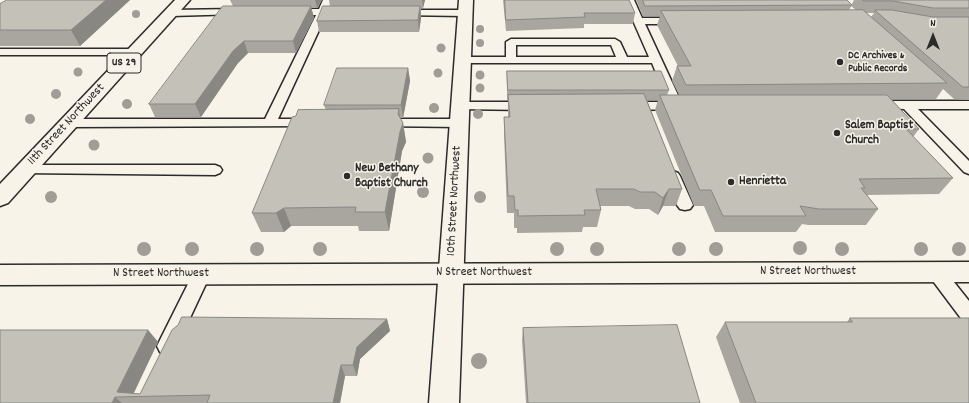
<!DOCTYPE html>
<html>
<head>
<meta charset="utf-8">
<style>
	body { margin:0 }
	#map { position:relative; width:969px; height:403px; overflow:hidden; background:#f7f3e8; font-family:Dekko,sans-serif }
	canvas { display:block }
	.north { position:absolute; left:913px; top:16px; width:40px; height:40px; -webkit-text-stroke:3px #f7f3e8; paint-order:stroke; rotate:0deg; font-size:11px; font-weight:700; line-height:16px; text-align:center; color:#2b2b2b }
	.north::after { content:''; display:block; margin:auto; width:14px; height:18px; background:#2b2b2b; clip-path:polygon(50% 0,100% 100%,50% 72%,0 100%) }
</style>
</head>
<body>
<div id="map">
<canvas width="969" height="403"></canvas>
<div class="north">N</div>
</div>
<script>
const context = document.querySelector('canvas').getContext('2d');
context.lineJoin = 'round';
function trace(path, color, width, dash) {
  context.strokeStyle = color;
  context.lineWidth = width;
  context.lineCap = dash ? 'butt' : 'round';
  context.setLineDash(dash || []);
  context.stroke(path);
}
function fillPath(path, color) {
  context.fillStyle = color;
  context.fill(path, 'evenodd');
}
function drawText(font, color, halo, rows, align = 'center') {
  context.font = font + ' Dekko,sans-serif';
  context.lineWidth = 3;
  context.setLineDash([]);
  context.textBaseline = 'middle';
  context.strokeStyle = halo;
  context.fillStyle = color;
  for (const [text, x, y, turn = 0] of rows) {
    context.save();
    context.translate(x, y);
    context.rotate((+turn || 0) * Math.PI / 180);
    context.textAlign = isNaN(turn) ? turn : align;
    if (halo) context.strokeText(text, 0, 0);
    context.fillText(text, 0, 0);
    context.restore();
  }
}
const service = new Path2D(`
	M 323,0 L 333,0 L 328,9 L 340,9 L 345,12 L 340,15 L 326,15 L 278,119 L 310,119 L 315,120 L 316,123 L 315,126 L 69,127 L 63,123 L 69,119 L 265,119 L 316,15 L 292,15 L 287,12 L 292,9 L 319,9 Z
	M 624,0 L 634,0 L 642,18 L 679,18 L 684,21 L 679,24 L 645,24 L 683,106 L 681,109 L 629,110 L 623,106 L 629,102 L 668,102 L 652,63 L 462,63 L 457,60 L 462,57 L 506,57 L 506,42 L 511,39 L 615,39 L 620,42 L 627,57 L 649,57 ZM 516,45 L 611,45 L 616,57 L 516,57 Z
	M 238,9 L 243,12 L 241,14 L 171,16 L 166,13 L 171,10 Z
	M 400,10 L 465,10 L 470,13 L 465,16 L 397,15 L 395,13 Z
	M 0,49 L 134,49 L 139,52 L 134,55 L 0,55 Z
	M 877,101 L 969,101 L 969,109 L 918,109 L 969,161 L 969,174 L 964,172 L 904,109 L 873,108 L 871,105 Z
	M 460,102 L 529,102 L 535,106 L 529,110 L 456,109 L 454,106 Z
	M 382,119 L 460,119 L 466,123 L 460,127 L 377,126 L 376,123 L 377,120 Z
	M 25,165 L 215,165 L 220,167 L 222,170 L 220,173 L 215,175 L 20,173 L 18,170 L 20,167 Z
	M 673,171 L 678,173 L 680,176 L 693,205 L 690,209 L 685,210 L 680,209 L 677,205 L 666,176 L 668,173 Z
	M 936,265 L 942,267 L 969,301 L 969,323 L 963,321 L 930,277 L 927,272 L 930,267 Z
	M 202,266 L 208,268 L 211,273 L 174,352 L 167,355 L 160,352 L 157,346 L 196,268 Z`);
const minor = new Path2D(`
	M 969,262 L 969,282 L 0,285 L 0,265 Z`);
const tertiary = new Path2D(`
	M 459,0 L 473,0 L 459,403 L 429,403 Z`);
const trunk = new Path2D(`
	M 175,0 L 190,0 L 8,203 L 0,206 L 0,184 Z`);
trace(service, '#2b2b2b', 3);
trace(minor, '#2b2b2b', 3);
trace(tertiary, '#2b2b2b', 3);
trace(trunk, '#2b2b2b', 3);
fillPath(service, '#f7f3e8');
fillPath(minor, '#f7f3e8');
fillPath(tertiary, '#f7f3e8');
fillPath(trunk, '#f7f3e8');
context.fillStyle = '#9f9d96';
for (const [x, y, r] of [
	[136,14,4],
	[480,29,4],
	[480,43,4],
	[441,48,4.5],
	[78,72,4.5],
	[438,73,4.5],
	[480,75,4.5],
	[480,88,4.5],
	[56,94,5],
	[127,104,5],
	[434,108,5],
	[478,114,5],
	[30,119,5],
	[94,145,5.5],
	[428,158,5.5],
	[423,192,6],
	[51,197,6],
	[480,197,6],
	[800,248,7],
	[144,249,7],
	[192,249,7],
	[257,249,7],
	[320,249,7],
	[557,249,7],
	[597,249,7],
	[679,249,7],
	[716,249,7],
	[842,249,7],
	[921,249,7],
	[959,249,7],
	[479,361,8]
]) {
  context.beginPath();
  context.arc(x, y, r, 0, 2 * Math.PI);
  context.fill();
}
fillPath(new Path2D(`
	M 130,0 L 80,46 L 0,46 L 0,4 Z
	M 230,0 L 322,0 L 317,8 L 311,8 L 314,18 L 296,53 L 248,53 L 238,63 L 201,117 L 155,117 L 149,104 L 233,6 Z
	M 329,0 L 425,0 L 423,8 L 421,8 L 421,18 L 419,32 L 319,32 L 317,21 L 330,6 Z
	M 503,0 L 629,0 L 635,13 L 633,24 L 584,24 L 584,28 L 506,31 Z
	M 636,0 L 847,0 L 852,5 L 849,10 L 856,10 L 851,6 L 854,0 L 969,0 L 969,100 L 954,99 L 943,89 L 936,99 L 891,99 L 919,129 L 913,137 L 953,178 L 939,194 L 867,195 L 878,209 L 866,225 L 808,225 L 802,224 L 796,232 L 715,232 L 704,206 L 694,206 L 655,110 L 658,100 L 647,100 L 682,189 L 676,206 L 663,206 L 658,215 L 649,209 L 635,209 L 629,206 L 600,206 L 601,210 L 597,227 L 583,227 L 582,232 L 517,233 L 517,228 L 514,228 L 514,213 L 507,213 L 504,134 L 504,117 L 508,117 L 508,100 L 507,100 L 507,71 L 669,90 L 667,95 L 679,95 L 672,81 L 677,66 L 678,66 L 657,25 L 660,16 L 643,16 ZM 866,13 L 874,13 L 871,17 Z
	M 408,68 L 410,81 L 403,118 L 400,118 L 403,123 L 406,142 L 402,151 L 389,231 L 359,231 L 358,226 L 291,226 L 284,232 L 261,232 L 252,213 L 326,110 L 324,105 Z
	M 850,318 L 969,403 L 740,403 L 716,337 L 725,322 L 847,322 Z
	M 387,319 L 390,331 L 360,359 L 357,376 L 345,376 L 340,403 L 0,403 L 148,330 L 158,342 L 133,393 L 140,394 Z
	M 523,328 L 700,403 L 526,403 L 522,340 Z`), '#a9a69f');
fillPath(new Path2D(`
	M 106,0 L 130,0 L 80,46 L 71,30 Z
	M 315,0 L 322,0 L 317,8 Z
	M 422,0 L 425,0 L 423,8 Z
	M 311,6 L 314,18 L 296,53 L 293,41 Z
	M 420,6 L 421,18 L 419,32 L 418,20 Z
	M 244,41 L 248,53 L 238,63 L 201,117 L 195,104 L 233,51 Z
	M 408,68 L 410,81 L 403,118 L 401,105 Z
	M 399,109 L 401,128 L 403,123 L 406,142 L 402,151 L 389,231 L 385,212 Z
	M 669,189 L 663,206 L 658,215 L 663,198 Z
	M 284,208 L 291,226 L 284,232 L 276,213 Z
	M 387,319 L 390,331 L 360,359 L 357,376 L 353,365 L 357,347 Z
	M 148,330 L 158,342 L 132,397 L 117,392 Z
	M 341,365 L 345,376 L 340,403 L 333,403 Z
	M 115,397 L 122,403 L 112,403 Z`), '#898782');
const building = new Path2D(`
	M 7,0 L 106,0 L 71,30 L 0,30 L 0,4 Z
	M 505,0 L 629,0 L 635,13 L 584,13 L 585,17 L 506,20 Z
	M 643,0 L 847,0 L 852,5 L 645,6 Z
	M 863,0 L 969,0 L 969,8 L 933,8 L 893,1 L 864,1 Z
	M 223,6 L 311,6 L 293,41 L 244,41 L 233,51 L 195,104 L 149,104 Z
	M 323,6 L 420,6 L 418,20 L 317,21 Z
	M 863,10 L 947,83 L 686,85 L 677,66 L 691,66 L 661,11 Z
	M 875,10 L 892,10 L 933,17 L 969,17 L 969,87 L 963,87 Z
	M 337,68 L 408,68 L 401,105 L 324,105 Z
	M 507,71 L 661,71 L 669,90 L 508,90 Z
	M 644,94 L 682,189 L 669,189 L 663,198 L 655,192 L 640,192 L 634,189 L 596,189 L 601,210 L 584,210 L 585,215 L 518,216 L 518,210 L 515,210 L 514,196 L 508,196 L 504,117 L 510,117 L 508,95 Z
	M 660,95 L 887,95 L 919,129 L 906,129 L 953,178 L 859,179 L 865,188 L 861,188 L 878,209 L 819,209 L 800,206 L 806,216 L 723,216 L 711,190 L 700,190 Z
	M 399,109 L 398,114 L 403,123 L 400,132 L 385,212 L 355,212 L 356,207 L 284,208 L 276,213 L 252,213 L 292,117 L 296,116 L 298,110 Z
	M 182,317 L 387,319 L 357,347 L 353,365 L 341,365 L 333,403 L 207,403 L 210,395 L 115,397 L 112,403 L 0,403 L 0,330 L 148,330 L 117,392 L 140,394 L 172,330 L 178,325 Z
	M 850,318 L 969,318 L 969,403 L 756,403 L 725,322 L 852,322 Z
	M 677,325 L 700,403 L 528,403 L 523,328 Z`);
fillPath(building, '#c4c1b9');
trace(building, '#898782', 1);
for (const [x, y, r, color] of [
	[840,62,4,"#2b2b2b"],
	[837,133,4,"#2b2b2b"],
	[347,176,4,"#2b2b2b"],
	[731,182,4,"#2b2b2b"]
]) {
  const dot = new Path2D();
  dot.arc(x, y, r, 0, 2 * Math.PI);
  context.fillStyle = color;
  context.fill(dot);
  trace(dot, '#f7f3e8', 1.5);
}
drawText('bold 11px', '#2b2b2b', '#f7f3e8', [
	["DC Archives &",848,56],
	["Public Records",848,69]
], 'left');
for (const [x, y, w] of [
	[124,63,34]
]) {
  const box = new Path2D();
  box.roundRect(x - w / 2, y - 10, w, 20, 3);
  context.fillStyle = '#f7f3e8';
  context.fill(box);
  trace(box, '#2b2b2b', 1);
}
drawText('bold 12px', '#2b2b2b', null, [
	["US 29",124,63]
]);
drawText('13px', '#2b2b2b', '#f7f3e8', [
	["11th Street Northwest",67,125,-47],
	["10th Street Northwest",455,201,-87],
	["N Street Northwest",808,272],
	["N Street Northwest",484,273],
	["N Street Northwest",161,274]
]);
drawText('bold 13px', '#2b2b2b', '#f7f3e8', [
	["Salem Baptist",845,126],
	["Church",845,141],
	["New Bethany",355,169],
	["Baptist Church",355,184],
	["Henrietta",739,182]
], 'left');
</script>
</body>
</html>
